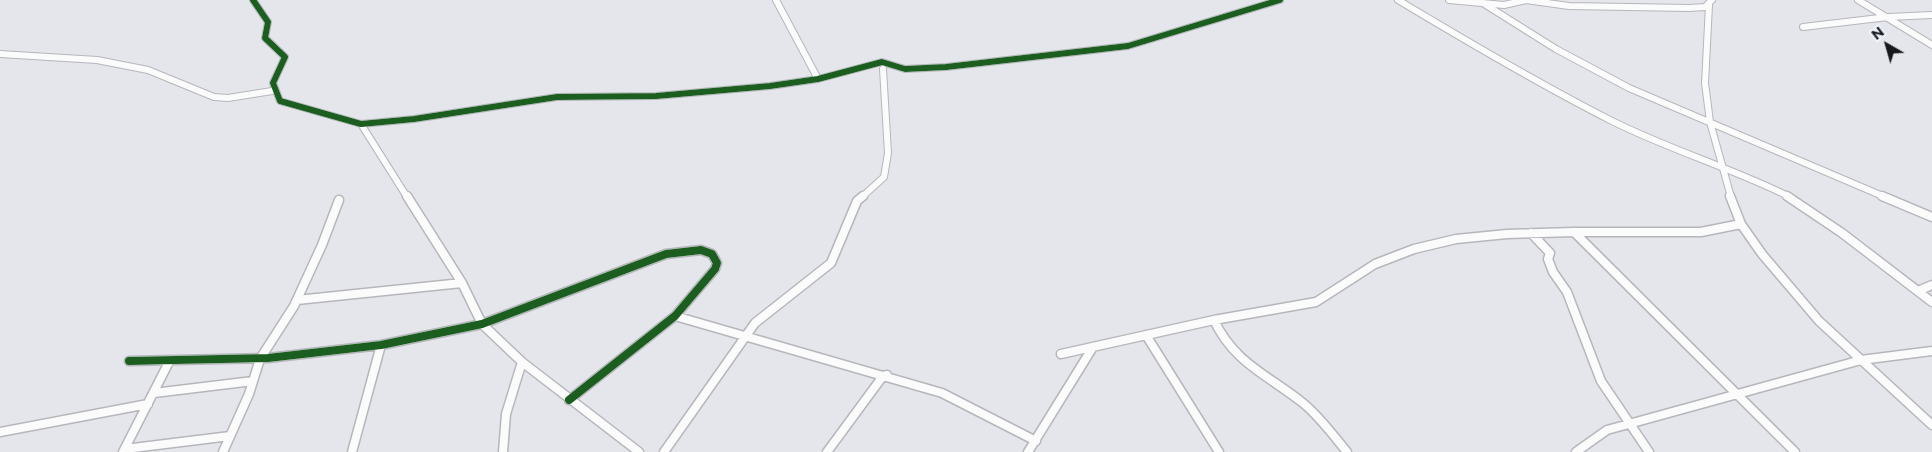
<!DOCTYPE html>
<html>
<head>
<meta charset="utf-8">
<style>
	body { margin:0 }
	#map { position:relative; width:1932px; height:452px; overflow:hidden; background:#e4e6ec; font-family:Montserrat,sans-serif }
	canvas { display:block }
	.north { position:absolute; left:1862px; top:20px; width:50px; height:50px; -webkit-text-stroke:4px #eef2fc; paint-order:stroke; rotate:322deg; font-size:14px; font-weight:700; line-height:20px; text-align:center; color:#17181c }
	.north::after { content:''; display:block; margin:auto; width:18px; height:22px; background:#17181c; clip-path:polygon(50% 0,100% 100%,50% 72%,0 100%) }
</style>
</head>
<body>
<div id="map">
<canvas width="1932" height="452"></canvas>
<div class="north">N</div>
</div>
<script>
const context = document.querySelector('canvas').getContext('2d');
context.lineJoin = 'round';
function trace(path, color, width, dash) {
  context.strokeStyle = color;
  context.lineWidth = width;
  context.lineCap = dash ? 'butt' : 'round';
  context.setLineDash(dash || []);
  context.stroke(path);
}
const streetFar1 = new Path2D(`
	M 253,0 L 268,22 L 265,38 L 285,57 L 273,83 L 280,101 L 361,124 L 414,119 L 557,97 L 656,96 L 770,86 L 818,79 L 882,62 L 905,69 L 946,67 L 1128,46 L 1280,0
	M 776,0 L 818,79
	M 1398,0 C 1468,42 1539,84 1612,121 C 1670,150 1732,168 1790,197
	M 1449,0 L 1504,5 L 1526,0 L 1569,6 L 1689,8 L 1705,7 L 1712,0
	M 1478,0 L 1556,49 L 1629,88 L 1885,197
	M 1858,0 L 1932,45
	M 1709,5 L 1705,83 L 1710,122 L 1731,197
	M 1803,27 L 1888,17 L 1932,15
	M 0,54 L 97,60 L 148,70 L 214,97 L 228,98 L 272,91
	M 361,124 L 407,197
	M 862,197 L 884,177 L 888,153 L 883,69`);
const street = new Path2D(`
	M 407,196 L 462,283 L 482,324 L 522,362 L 639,452
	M 1730,196 L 1741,224 L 1762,254 L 1819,321 L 1932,425
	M 1787,196 L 1842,233 L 1932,302
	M 1882,196 L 1932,217
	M 1741,224 L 1701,232 L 1574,232 L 1795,452
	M 1531,233 L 1550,253 L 1548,259 L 1553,272 L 1567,292 L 1601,381 L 1649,452
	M 1918,291 L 1932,285
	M 297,300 L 462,283
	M 675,316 L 942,393 L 1036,441
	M 1214,320 C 1234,363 1268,375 1303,403 C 1320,417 1333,435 1347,452
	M 1146,335 L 1219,452
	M 1061,354 L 1214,320 L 1316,302 L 1375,264 L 1414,249 L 1456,239 L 1507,234 L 1574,232
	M 129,361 L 268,358 L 381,345 L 482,324 L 666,254 L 701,250 L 712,254 L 717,263 L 715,269 L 675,316 L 569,400
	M 154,393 L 253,381
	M 0,432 L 148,404
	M 125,449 L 230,436
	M 123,452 L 170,360
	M 223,452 L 249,394 L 260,359 L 294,306 L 322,245 L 339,200
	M 352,452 L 381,345
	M 503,452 L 506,414 L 522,362
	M 664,452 L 755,323 L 831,263 L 857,201 L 863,196
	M 827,452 L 883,376 L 887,375
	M 1028,452 L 1093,347
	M 1576,452 L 1607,430 L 1861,360 L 1932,351`);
trace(streetFar1, '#b5b7bb', 8);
trace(street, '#b5b7bb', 11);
trace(streetFar1, '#fbfbfc', 6);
trace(street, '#fbfbfc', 8);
trace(new Path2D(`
	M 253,0 L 268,22 L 265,38 L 285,57 L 273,83 L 280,101 L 361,124 L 414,119 L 557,97 L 656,96 L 770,86 L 818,79 L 882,62 L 905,69 L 946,67 L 1128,46 L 1280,0`), '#1b5e20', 6);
trace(new Path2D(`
	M 129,361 L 268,358 L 381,345 L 482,324 L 666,254 L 701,250 L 712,254 L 717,263 L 715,269 L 675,316 L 569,400`), '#1b5e20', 8);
</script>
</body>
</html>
